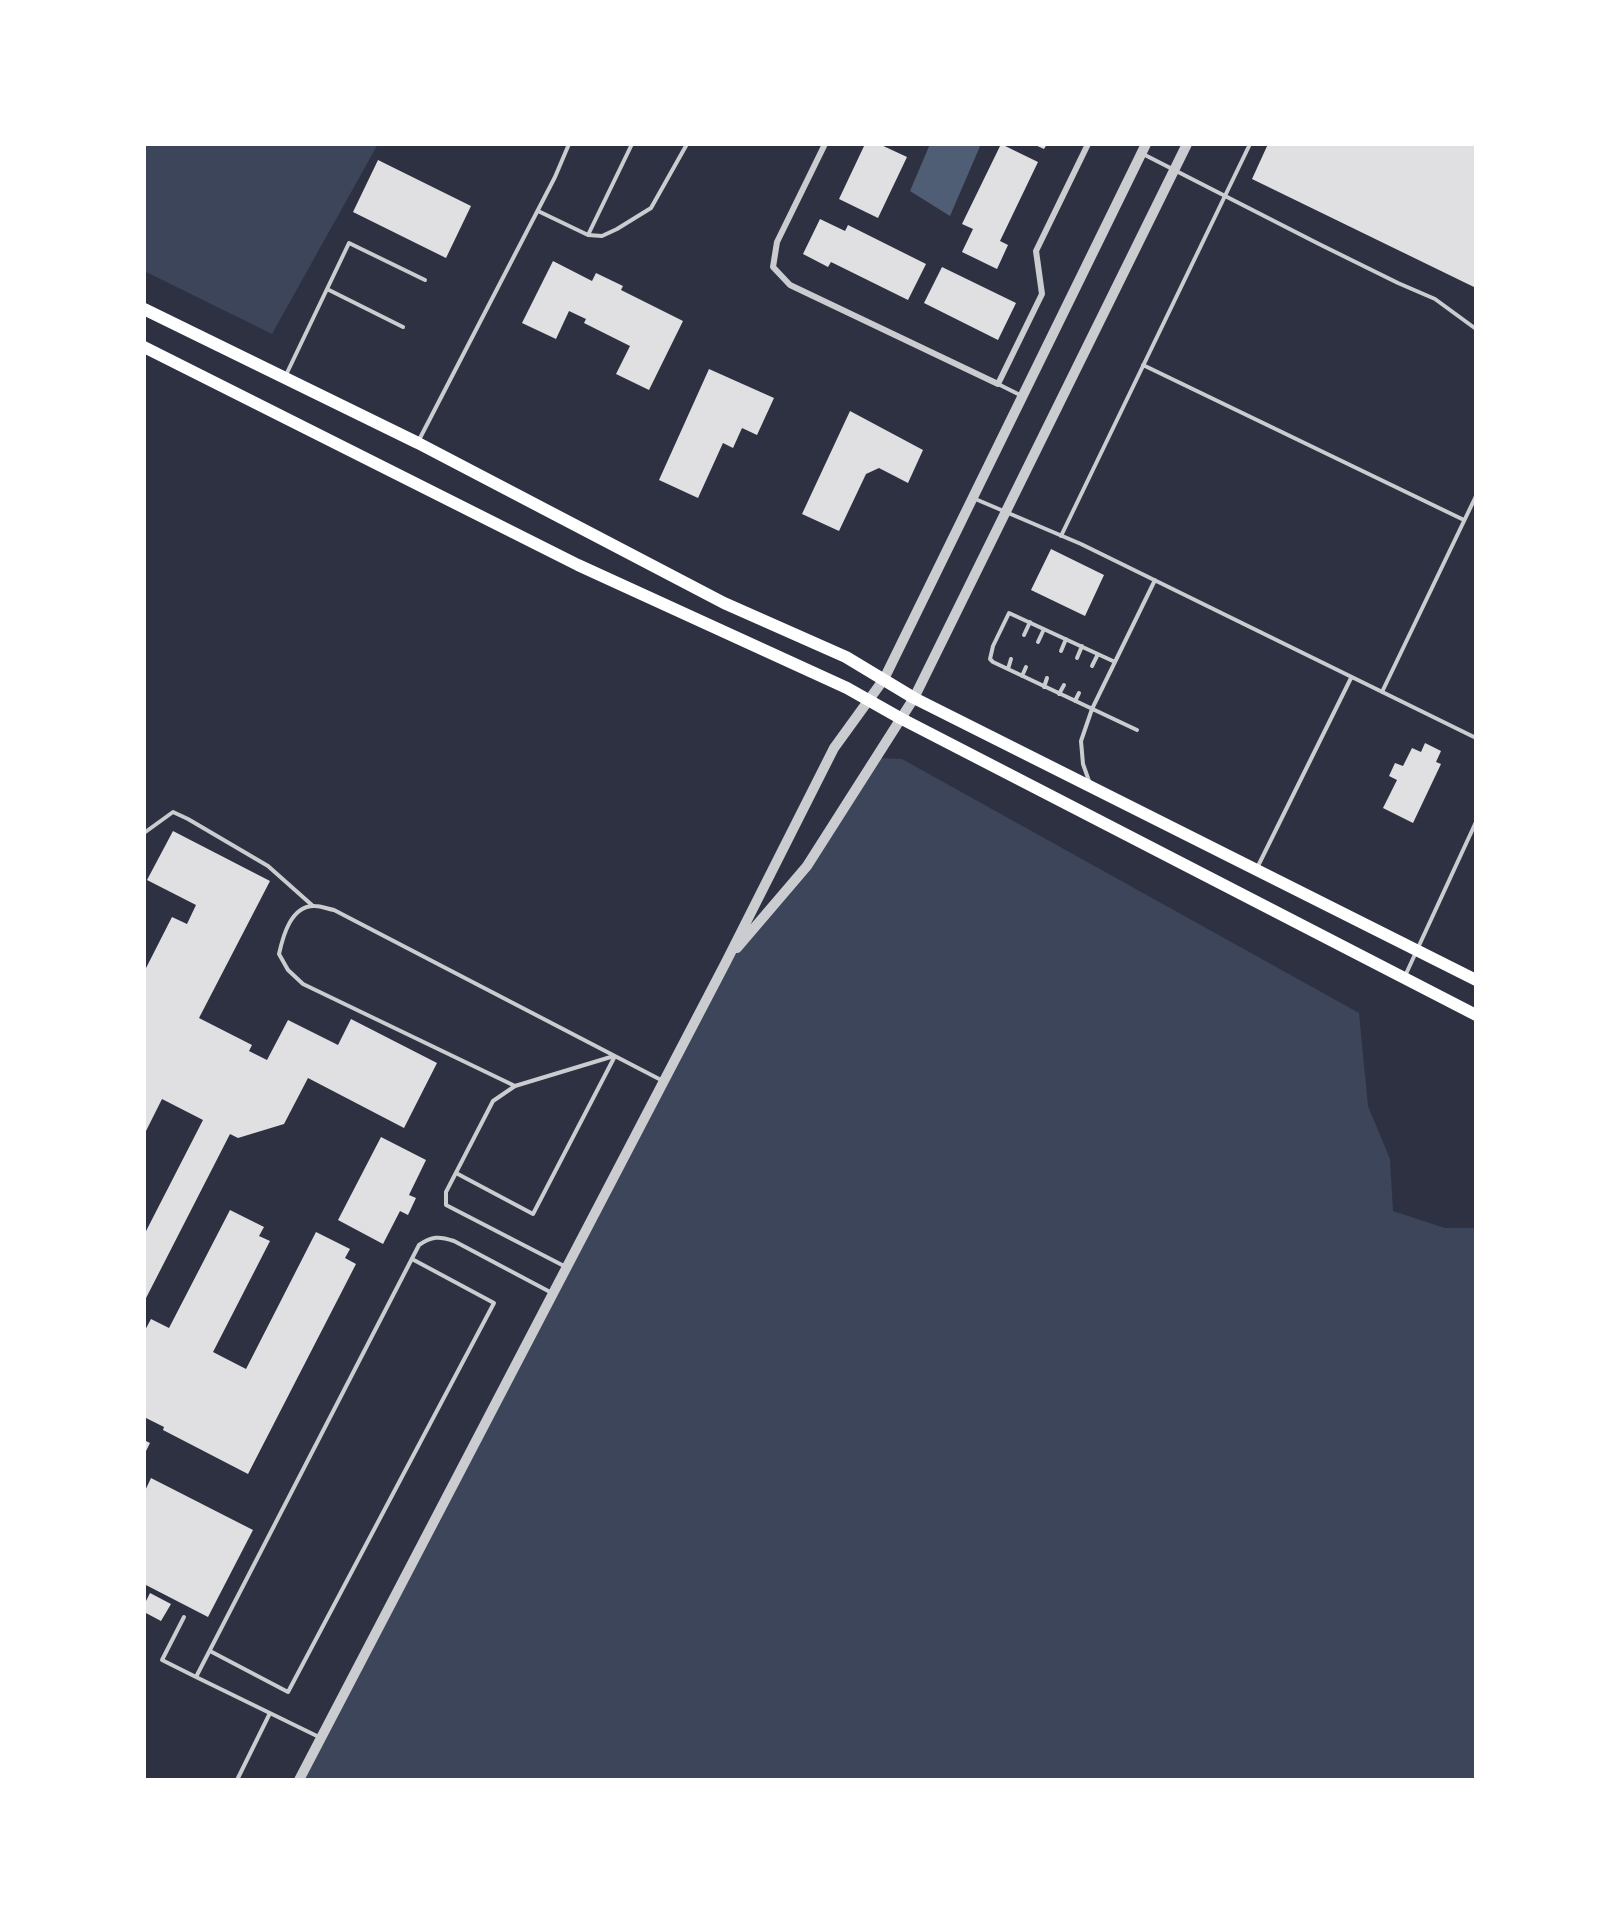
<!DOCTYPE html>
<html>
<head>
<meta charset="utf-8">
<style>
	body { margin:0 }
	#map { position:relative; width:1620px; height:1924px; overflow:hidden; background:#2d3142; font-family:Karla,sans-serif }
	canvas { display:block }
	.frame { position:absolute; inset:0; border:146px solid #fff; pointer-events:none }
</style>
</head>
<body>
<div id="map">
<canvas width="1620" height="1924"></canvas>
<div class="frame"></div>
</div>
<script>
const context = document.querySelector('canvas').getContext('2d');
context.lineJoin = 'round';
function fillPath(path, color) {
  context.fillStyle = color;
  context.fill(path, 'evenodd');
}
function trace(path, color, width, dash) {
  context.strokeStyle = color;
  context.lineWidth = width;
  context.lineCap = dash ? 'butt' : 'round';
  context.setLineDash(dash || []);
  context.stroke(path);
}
fillPath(new Path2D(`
	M 144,144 L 378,144 L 272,334 L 144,271 Z
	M 876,758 L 902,759 L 1359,1013 L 1368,1106 L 1390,1159 L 1393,1211 L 1445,1228 L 1476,1228 L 1476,1780 L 299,1780 L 726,962 L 807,866 Z`), '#3c4559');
fillPath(new Path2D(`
	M 930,144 L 981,144 L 950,216 L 910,191 Z`), '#4f5d75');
fillPath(new Path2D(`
	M 865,144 L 879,144 L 907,157 L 878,218 L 839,199 Z
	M 1001,144 L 1038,162 L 1000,241 L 1008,245 L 997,269 L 962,252 L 973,229 L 962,224 Z
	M 1033,144 L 1047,144 L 1044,149 Z
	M 1268,144 L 1476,144 L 1476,288 L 1252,179 Z
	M 378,160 L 471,206 L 446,258 L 353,212 Z
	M 820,219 L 845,231 L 848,225 L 926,264 L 908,300 L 831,262 L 828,267 L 803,254 Z
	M 553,261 L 592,281 L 596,273 L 623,286 L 621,290 L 683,321 L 649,390 L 616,374 L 630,346 L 584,323 L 586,319 L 569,311 L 556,339 L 522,323 Z
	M 942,267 L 1016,303 L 998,340 L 924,303 Z
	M 709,369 L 774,398 L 757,435 L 742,428 L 733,448 L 723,443 L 698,498 L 659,480 Z
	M 850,411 L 923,450 L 908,483 L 879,468 L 866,474 L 839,531 L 802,514 Z
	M 1051,549 L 1104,575 L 1085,616 L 1031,590 Z
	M 1425,743 L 1441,751 L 1436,762 L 1441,764 L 1413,823 L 1383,808 L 1397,780 L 1389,776 L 1395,763 L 1403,766 L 1412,748 L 1421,752 Z
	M 173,831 L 270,881 L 199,1018 L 252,1045 L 249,1051 L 267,1060 L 288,1020 L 338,1045 L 351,1019 L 437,1063 L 404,1128 L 308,1078 L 284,1124 L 238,1138 L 230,1134 L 144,1302 L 144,1235 L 203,1120 L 162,1099 L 144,1135 L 144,972 L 172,917 L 187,924 L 196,905 L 147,880 Z
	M 381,1137 L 426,1160 L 409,1195 L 416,1198 L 408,1215 L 400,1211 L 383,1244 L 338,1220 Z
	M 230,1210 L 264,1227 L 259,1236 L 270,1241 L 213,1352 L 246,1369 L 316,1232 L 350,1249 L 345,1258 L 356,1264 L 248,1474 L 163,1430 L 164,1427 L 144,1417 L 144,1332 L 151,1319 L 169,1328 Z
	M 144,1440 L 150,1443 L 144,1455 Z
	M 151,1478 L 253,1530 L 208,1617 L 144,1584 L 144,1493 Z
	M 150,1593 L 171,1604 L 161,1621 L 144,1612 L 144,1605 Z`), '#e0e0e3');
trace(new Path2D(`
	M 1143,154 L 1319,244 L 1398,283 L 1435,299 L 1476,329
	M 538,211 L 588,235 L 602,236 L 617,229 L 651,208 L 687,144
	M 588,235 L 632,144
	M 327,289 L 403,327
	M 1143,365 L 1464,520
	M 285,377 L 349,243 L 425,280
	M 998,384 L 1022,396
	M 419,440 L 555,177 L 569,144
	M 973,498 L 1081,544 L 1476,738
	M 1061,536 L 1250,144
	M 1024,635 L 1030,622
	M 1038,642 L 1044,629
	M 1061,651 L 1066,639
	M 1077,658 L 1082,646
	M 1115,662 L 1009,613 L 993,646 L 990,659 L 993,662 L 1137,730
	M 1092,666 L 1098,654
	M 1008,669 L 1011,659
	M 1022,676 L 1026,667
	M 1044,687 L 1047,678
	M 1382,692 L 1476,496
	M 1059,694 L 1064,685
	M 1075,701 L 1079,693
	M 1089,781 L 1083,764 L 1081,741 L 1092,709 L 1155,580
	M 144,833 L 173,812 L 188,819 L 268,866 L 313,906
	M 1257,868 L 1351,678
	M 1405,976 L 1476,822
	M 515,1086 L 303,984 L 288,970 L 279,954 C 283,936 291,905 315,906 C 321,906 328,909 334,910 L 663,1081
	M 456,1173 L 533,1214 L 615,1056
	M 566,1267 L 446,1205 L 446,1192 L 493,1101 L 515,1086 L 614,1056
	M 184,1617 L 162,1660 L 196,1677
	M 210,1651 L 288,1692 L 494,1303 L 412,1259
	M 319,1737 L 196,1677 L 419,1245 C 432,1236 439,1236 454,1241 L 552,1293
	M 237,1780 L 270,1713`), '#caccd0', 4);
trace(new Path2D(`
	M 825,144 L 777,242 L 773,267 L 790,285 L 998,384 L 1042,294 L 1036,251 L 1088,144`), '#caccd0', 6);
trace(new Path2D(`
	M 737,948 L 807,866 L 914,698 L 1187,144
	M 299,1780 L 726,962 L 834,748 L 884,679 L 1146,144`), '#caccd0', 10);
trace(new Path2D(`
	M 144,309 L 418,443 L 724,603 L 846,657 L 914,698 L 1476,980
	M 144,347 L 578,565 L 847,688 L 900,718 L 1476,1015`), '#fff', 12);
</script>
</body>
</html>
